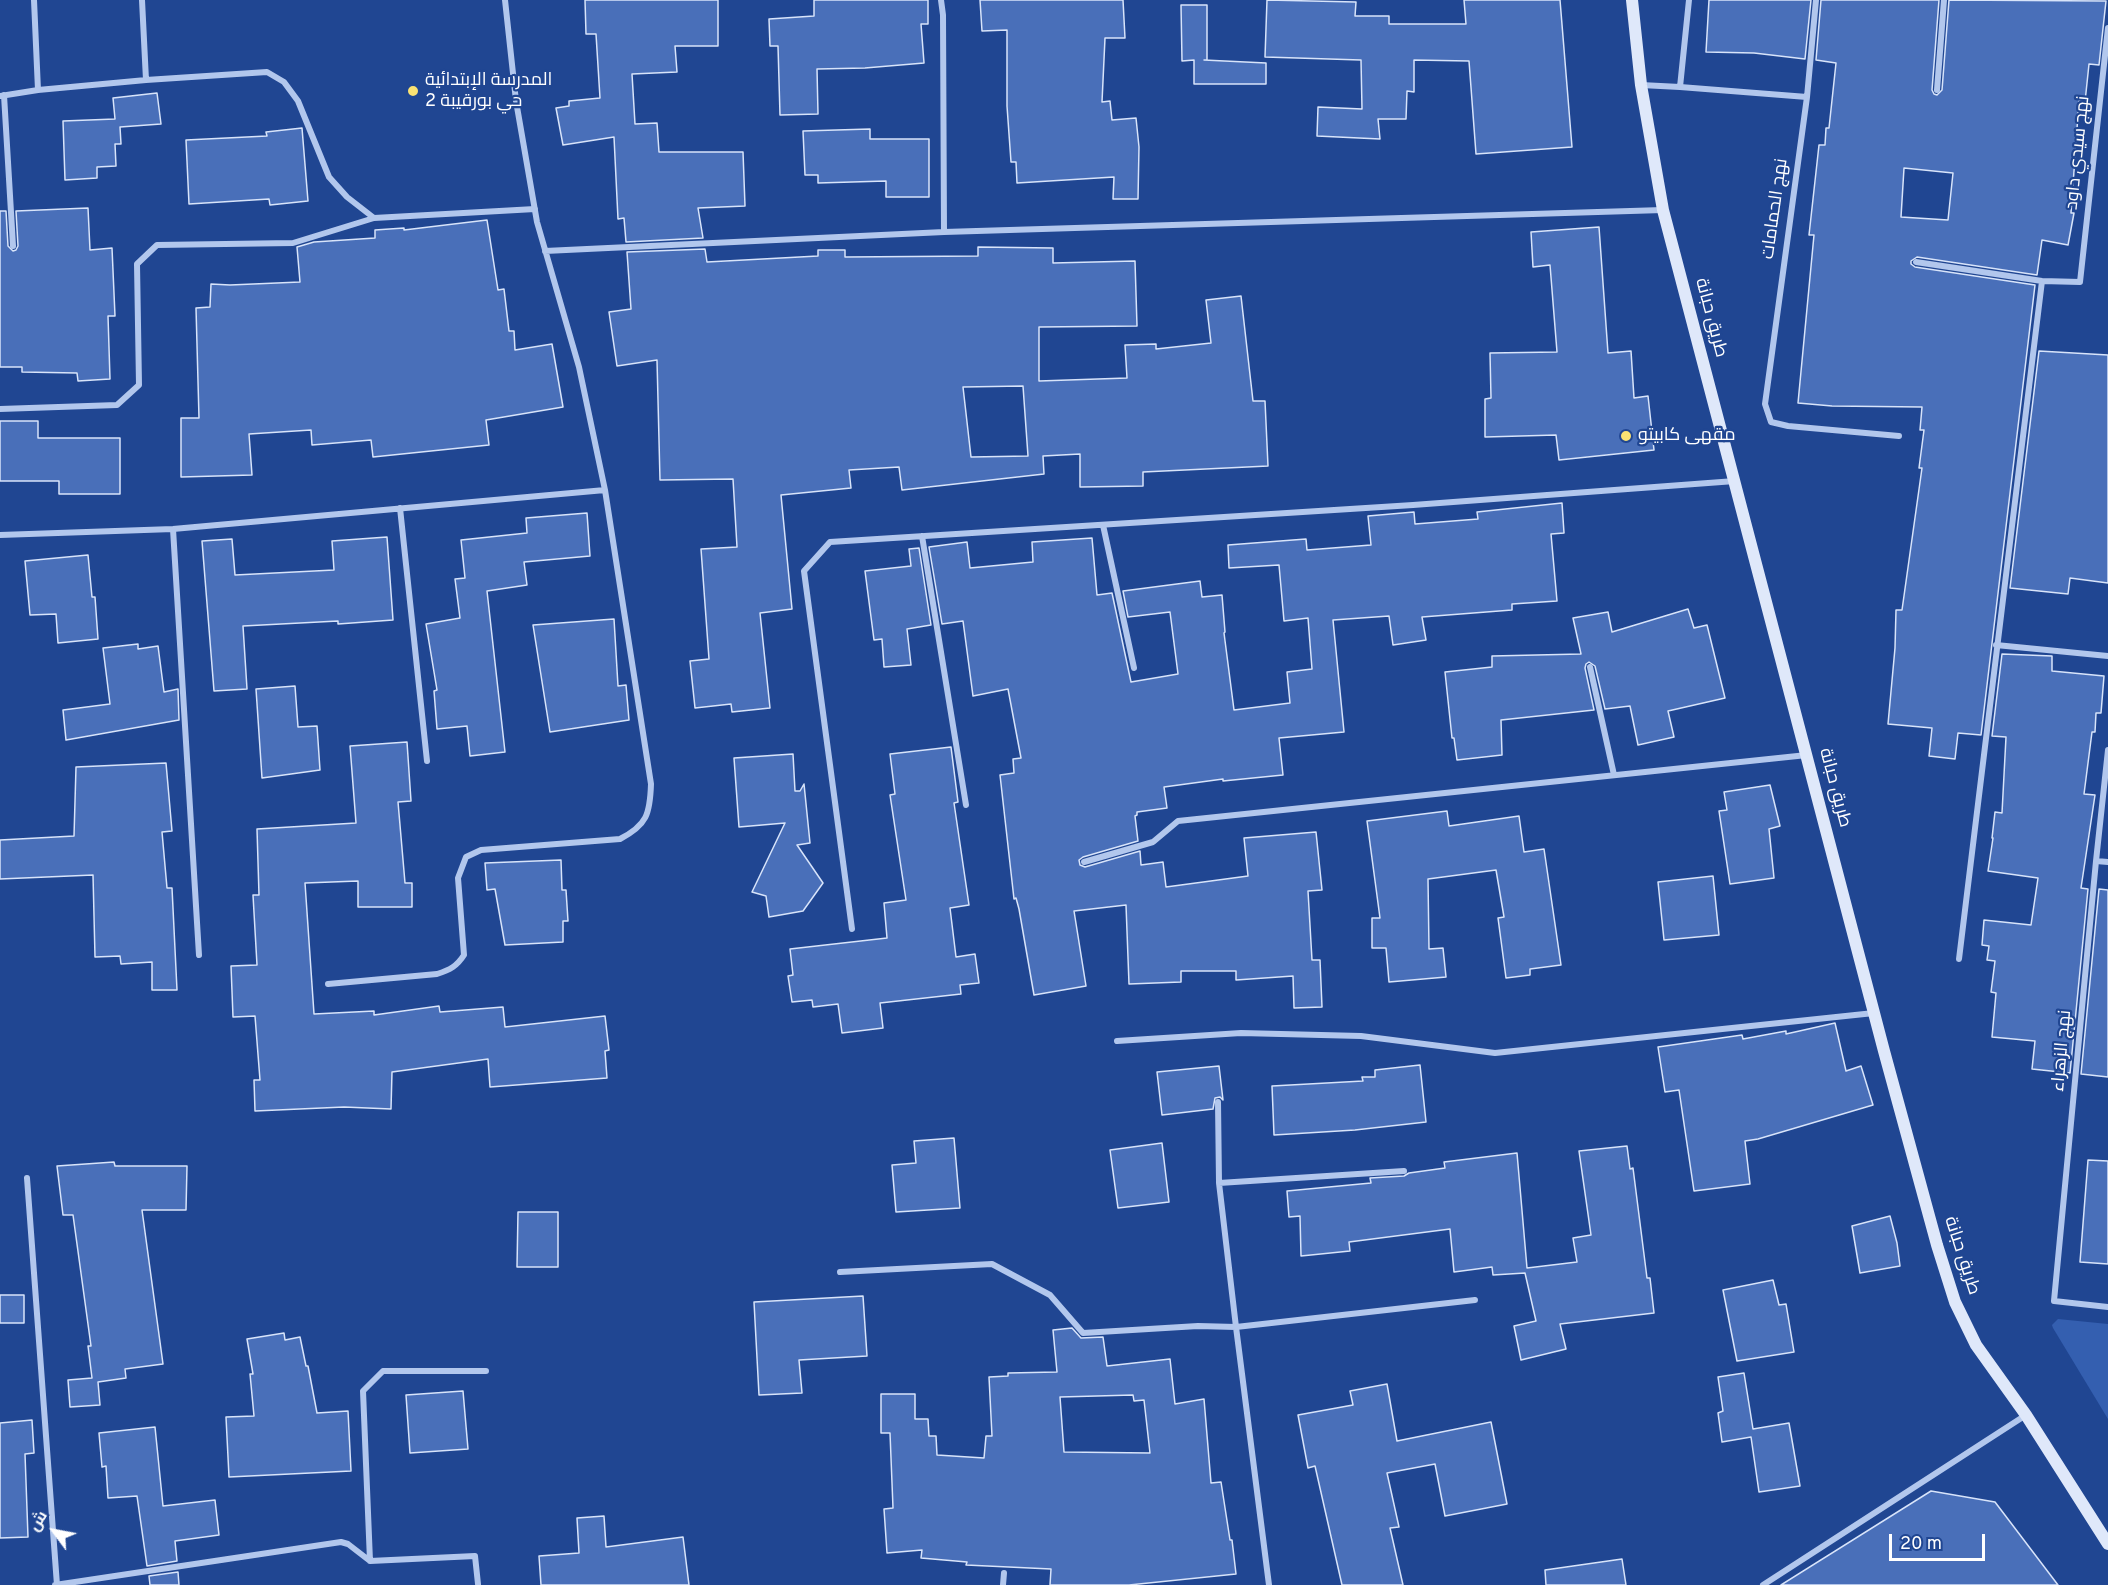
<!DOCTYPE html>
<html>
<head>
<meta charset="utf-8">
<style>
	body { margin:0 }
	#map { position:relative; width:2108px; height:1585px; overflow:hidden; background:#204692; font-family:Overpass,Cairo,sans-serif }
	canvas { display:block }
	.north { position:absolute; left:24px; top:1501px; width:60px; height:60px; -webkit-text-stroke:4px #204692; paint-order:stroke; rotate:302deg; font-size:16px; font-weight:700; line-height:24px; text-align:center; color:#fff }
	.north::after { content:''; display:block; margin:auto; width:21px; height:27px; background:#fff; clip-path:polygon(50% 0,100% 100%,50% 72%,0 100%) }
	.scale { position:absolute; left:1889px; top:1534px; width:96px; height:27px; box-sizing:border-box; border:3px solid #fff; border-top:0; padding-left:8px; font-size:18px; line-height:21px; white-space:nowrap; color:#fff; -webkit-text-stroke:4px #204692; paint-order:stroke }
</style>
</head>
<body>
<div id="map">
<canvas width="2108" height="1585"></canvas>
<div class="north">ش</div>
<div class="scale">20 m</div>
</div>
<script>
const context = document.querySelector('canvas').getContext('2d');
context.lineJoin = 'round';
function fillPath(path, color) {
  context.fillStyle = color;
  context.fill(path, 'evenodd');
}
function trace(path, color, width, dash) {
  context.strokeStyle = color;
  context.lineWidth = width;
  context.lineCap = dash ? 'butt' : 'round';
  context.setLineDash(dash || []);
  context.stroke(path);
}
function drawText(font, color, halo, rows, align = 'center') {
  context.font = font + ' Overpass,Cairo,sans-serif';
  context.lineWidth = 4.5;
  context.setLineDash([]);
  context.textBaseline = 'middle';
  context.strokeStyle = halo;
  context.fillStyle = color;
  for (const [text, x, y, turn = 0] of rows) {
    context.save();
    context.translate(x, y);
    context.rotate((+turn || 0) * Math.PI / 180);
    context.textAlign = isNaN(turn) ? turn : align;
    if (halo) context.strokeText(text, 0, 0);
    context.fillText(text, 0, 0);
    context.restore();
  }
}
fillPath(new Path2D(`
	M 2058,1319 L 2108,1324 L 2108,1419 L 2053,1328 L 2052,1325 Z`), '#345fb0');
const building = new Path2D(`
	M 585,0 L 718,0 L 718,46 L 675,46 L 677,72 L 632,74 L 635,124 L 657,123 L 659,152 L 743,152 L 745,206 L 698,208 L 703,238 L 626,242 L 624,218 L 618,219 L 614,137 L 563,145 L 556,108 L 569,106 L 569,101 L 600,98 L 596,34 L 586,34 Z
	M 814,0 L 928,0 L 928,24 L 921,24 L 924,63 L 865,68 L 817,69 L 818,114 L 780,115 L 778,46 L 770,46 L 769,19 L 814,16 Z
	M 980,0 L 1123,0 L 1125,38 L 1105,38 L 1102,102 L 1110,101 L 1112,120 L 1136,118 L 1139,147 L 1138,199 L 1113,199 L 1114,177 L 1017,183 L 1016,162 L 1011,162 L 1007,106 L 1007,30 L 982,31 Z
	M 1267,0 L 1356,2 L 1355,16 L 1389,16 L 1389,24 L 1466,24 L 1464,0 L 1560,0 L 1572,147 L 1476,154 L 1469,61 L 1414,60 L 1414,92 L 1407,91 L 1406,119 L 1378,119 L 1380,139 L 1317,136 L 1318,107 L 1362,109 L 1361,60 L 1265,57 Z
	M 1709,0 L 1811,0 L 1805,59 L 1754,53 L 1706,52 Z
	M 1821,0 L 1939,0 L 1932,90 L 1934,94 L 1937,95 L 1942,90 L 1949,0 L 2106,1 L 2099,65 L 2089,64 L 2085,102 L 2079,101 L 2071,213 L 2074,213 L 2068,245 L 2042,240 L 2037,275 L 1917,257 L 1911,261 L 1911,264 L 1915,267 L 2035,285 L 1981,735 L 1958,733 L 1955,759 L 1929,756 L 1932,728 L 1888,724 L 1895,648 L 1896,610 L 1902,610 L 1922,468 L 1919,468 L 1924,430 L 1920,430 L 1922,407 L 1832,406 L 1798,403 L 1814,235 L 1809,235 L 1819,145 L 1825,145 L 1826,128 L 1829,128 L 1836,63 L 1816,60 ZM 1904,168 L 1953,173 L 1948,220 L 1901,217 Z
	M 1181,5 L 1207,5 L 1207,60 L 1204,60 L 1266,63 L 1266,84 L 1194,84 L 1194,60 L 1182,61 Z
	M 157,93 L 161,124 L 120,127 L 121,144 L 115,144 L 116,166 L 97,167 L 97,178 L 65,180 L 63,121 L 115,119 L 113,98 Z
	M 302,128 L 308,201 L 270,205 L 269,199 L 189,204 L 186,140 L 267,136 L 266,132 Z
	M 870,129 L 870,139 L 929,139 L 929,197 L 886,197 L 886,181 L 818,183 L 818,175 L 805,175 L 803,131 Z
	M 88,208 L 90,250 L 112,248 L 115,316 L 108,316 L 110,379 L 78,381 L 77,373 L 22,372 L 22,367 L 0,367 L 0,211 L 6,211 L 8,246 L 13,251 L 16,250 L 18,246 L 16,211 Z
	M 487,220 L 498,290 L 504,289 L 509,331 L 514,331 L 515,350 L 552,344 L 563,407 L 486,420 L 489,445 L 373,457 L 371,440 L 312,445 L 311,430 L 249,434 L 252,475 L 181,477 L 181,418 L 199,418 L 196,308 L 210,307 L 211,284 L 230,285 L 300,282 L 297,247 L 314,242 L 375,238 L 375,230 L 404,228 L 404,230 Z
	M 1599,227 L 1608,353 L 1631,351 L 1634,398 L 1648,396 L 1654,450 L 1559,460 L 1556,435 L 1485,437 L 1485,399 L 1491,398 L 1490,353 L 1557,352 L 1550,265 L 1533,267 L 1531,232 Z
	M 978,247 L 1053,248 L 1053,263 L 1135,261 L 1137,326 L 1039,327 L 1039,381 L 1127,378 L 1125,345 L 1156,344 L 1156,349 L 1211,343 L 1206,300 L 1241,296 L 1253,401 L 1265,401 L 1268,466 L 1143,472 L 1143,486 L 1080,487 L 1080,454 L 1043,456 L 1044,474 L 902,490 L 899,467 L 849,470 L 851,488 L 781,495 L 792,609 L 760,613 L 770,708 L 732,712 L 731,704 L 695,708 L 690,661 L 709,659 L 701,549 L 737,547 L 733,479 L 660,480 L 657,360 L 617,366 L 609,312 L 631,309 L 627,252 L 705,249 L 707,262 L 818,256 L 818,250 L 845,250 L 845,257 L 978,256 ZM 1023,386 L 1028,456 L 971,457 L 963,387 Z
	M 2039,351 L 2108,355 L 2108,583 L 2070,578 L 2068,594 L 2010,588 Z
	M 0,421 L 38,421 L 38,438 L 120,438 L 120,494 L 59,494 L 59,481 L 0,481 Z
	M 1562,503 L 1564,533 L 1551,534 L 1557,601 L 1512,604 L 1512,610 L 1422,617 L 1426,640 L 1393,645 L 1389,616 L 1333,620 L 1344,732 L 1279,738 L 1283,775 L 1223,781 L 1223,779 L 1164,787 L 1167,808 L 1137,812 L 1137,815 L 1135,816 L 1138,841 L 1083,857 L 1079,860 L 1080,865 L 1085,867 L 1140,851 L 1141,865 L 1163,862 L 1166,887 L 1248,876 L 1244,838 L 1316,832 L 1322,890 L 1308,891 L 1312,960 L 1320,960 L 1322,1007 L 1294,1008 L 1293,976 L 1236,980 L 1236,971 L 1181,971 L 1181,982 L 1129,984 L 1126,905 L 1074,911 L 1086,986 L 1034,995 L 1019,909 L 1016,898 L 1014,899 L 1000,775 L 1014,773 L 1013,759 L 1021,758 L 1008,689 L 973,696 L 963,621 L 942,624 L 929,547 L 967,542 L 970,568 L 1033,562 L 1032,542 L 1092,538 L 1097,595 L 1112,593 L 1131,682 L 1178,674 L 1170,612 L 1128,617 L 1123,591 L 1200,581 L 1202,597 L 1222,595 L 1225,632 L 1224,633 L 1234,710 L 1290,703 L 1287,672 L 1312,669 L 1308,618 L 1284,621 L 1279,565 L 1229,568 L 1228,545 L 1306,539 L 1307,550 L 1371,545 L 1368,516 L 1414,512 L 1415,524 L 1478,519 L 1477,512 Z
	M 587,513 L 590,556 L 524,562 L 527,585 L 487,591 L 505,752 L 470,756 L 467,726 L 437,729 L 434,691 L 437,690 L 426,624 L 460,618 L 455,579 L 465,578 L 461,540 L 527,533 L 526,518 Z
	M 387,537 L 393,620 L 338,624 L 338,621 L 243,626 L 247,689 L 214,691 L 202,541 L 232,539 L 235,575 L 334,570 L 332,541 Z
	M 919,548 L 931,625 L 907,629 L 911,665 L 884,667 L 882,639 L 874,640 L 865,571 L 911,566 L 909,549 Z
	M 88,555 L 92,597 L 95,597 L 98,639 L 58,643 L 56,614 L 30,615 L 25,561 Z
	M 1688,609 L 1694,628 L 1707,625 L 1725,698 L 1668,711 L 1674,737 L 1638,745 L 1630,706 L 1605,709 L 1595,666 L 1589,662 L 1586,664 L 1585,668 L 1594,710 L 1501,720 L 1502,755 L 1457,760 L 1454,738 L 1452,738 L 1445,672 L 1492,667 L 1492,656 L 1581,654 L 1573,618 L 1608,612 L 1612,632 Z
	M 614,619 L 618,686 L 626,685 L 629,720 L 550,732 L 533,625 Z
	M 138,644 L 138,649 L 158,646 L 164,692 L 178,689 L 179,720 L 66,740 L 63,710 L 110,704 L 103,648 Z
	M 2002,654 L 2052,656 L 2052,671 L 2104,676 L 2101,713 L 2096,713 L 2095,732 L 2092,732 L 2084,794 L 2095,795 L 2081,888 L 2088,889 L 2070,1073 L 2032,1069 L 2035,1041 L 1992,1037 L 1996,993 L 1991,992 L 1995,961 L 1987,960 L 1989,946 L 1982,945 L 1984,920 L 2031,925 L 2038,878 L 1988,871 L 1993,838 L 1992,838 L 1995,812 L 2002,813 L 2006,737 L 1992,736 Z
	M 295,686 L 298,727 L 317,726 L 320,770 L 262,778 L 256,689 Z
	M 407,742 L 411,801 L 398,802 L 405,883 L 412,883 L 412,907 L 358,907 L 358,881 L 305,883 L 314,1014 L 374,1011 L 374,1015 L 439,1006 L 440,1012 L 503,1007 L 505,1027 L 605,1016 L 609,1050 L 605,1051 L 607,1078 L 490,1087 L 488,1059 L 392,1072 L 391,1109 L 344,1107 L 255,1111 L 254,1080 L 260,1080 L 255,1016 L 233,1017 L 231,966 L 257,965 L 253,895 L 259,895 L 257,829 L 356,823 L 350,746 Z
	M 951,747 L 958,802 L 954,803 L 969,905 L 950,908 L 956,957 L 975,954 L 979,983 L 960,985 L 961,994 L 880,1003 L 883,1028 L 842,1033 L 838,1004 L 813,1007 L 812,1000 L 792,1002 L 788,976 L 793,975 L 790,949 L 887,938 L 884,903 L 906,900 L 890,795 L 895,794 L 890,754 Z
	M 793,754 L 795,791 L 800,791 L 804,784 L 810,843 L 797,845 L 823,883 L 803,911 L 769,917 L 766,896 L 752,892 L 785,823 L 739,827 L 734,758 Z
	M 166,763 L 172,831 L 162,832 L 167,888 L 172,888 L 177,990 L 152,990 L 152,962 L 121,964 L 120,956 L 95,957 L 93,875 L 0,879 L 0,840 L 74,836 L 76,767 Z
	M 1770,785 L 1780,826 L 1769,829 L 1774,878 L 1730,884 L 1719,811 L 1727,810 L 1724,792 Z
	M 1447,811 L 1449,826 L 1519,816 L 1524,852 L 1544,849 L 1561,965 L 1530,969 L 1530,975 L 1506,978 L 1498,918 L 1504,917 L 1496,870 L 1428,879 L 1429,949 L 1443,948 L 1446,977 L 1389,982 L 1386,948 L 1372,948 L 1372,918 L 1380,918 L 1367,821 Z
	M 561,860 L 562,890 L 566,890 L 568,921 L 563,921 L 563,942 L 505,945 L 495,889 L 487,890 L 485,863 Z
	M 1713,876 L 1719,935 L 1664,940 L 1658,882 Z
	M 2099,889 L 2108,890 L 2108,1077 L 2081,1074 Z
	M 1835,1023 L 1846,1071 L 1861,1066 L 1873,1105 L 1758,1139 L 1745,1141 L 1750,1184 L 1694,1191 L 1679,1090 L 1665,1092 L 1658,1047 L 1742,1035 L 1743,1039 L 1786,1031 L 1786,1034 Z
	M 1420,1065 L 1426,1122 L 1355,1130 L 1274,1135 L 1272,1086 L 1363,1081 L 1362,1077 L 1375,1077 L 1375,1070 Z
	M 1219,1066 L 1223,1100 L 1220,1097 L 1215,1098 L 1213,1109 L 1162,1115 L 1157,1072 Z
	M 954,1138 L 960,1208 L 896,1212 L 892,1165 L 916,1163 L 914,1141 Z
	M 1162,1143 L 1169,1202 L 1118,1208 L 1110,1150 Z
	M 1627,1146 L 1630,1169 L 1633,1168 L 1647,1278 L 1650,1278 L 1654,1313 L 1560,1324 L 1566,1349 L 1521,1360 L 1514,1326 L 1536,1321 L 1525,1273 L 1493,1275 L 1492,1267 L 1454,1272 L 1450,1229 L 1349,1242 L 1350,1251 L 1301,1256 L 1300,1216 L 1289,1217 L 1287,1191 L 1371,1183 L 1370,1178 L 1404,1176 L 1409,1173 L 1445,1168 L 1444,1162 L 1517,1153 L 1527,1268 L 1577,1262 L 1573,1238 L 1591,1235 L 1579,1151 Z
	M 2088,1160 L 2108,1161 L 2108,1264 L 2080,1262 Z
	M 114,1162 L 115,1166 L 187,1166 L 186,1210 L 142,1210 L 163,1364 L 125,1369 L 126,1378 L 98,1382 L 100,1405 L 70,1407 L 68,1380 L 92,1378 L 88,1346 L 91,1346 L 73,1215 L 63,1215 L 57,1166 Z
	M 518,1212 L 558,1212 L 558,1267 L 517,1267 Z
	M 1890,1216 L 1897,1243 L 1900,1266 L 1860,1273 L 1852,1226 Z
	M 1773,1280 L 1779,1305 L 1786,1304 L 1794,1352 L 1737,1361 L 1723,1290 Z
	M 0,1295 L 24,1295 L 24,1323 L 0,1323 Z
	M 863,1296 L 867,1356 L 799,1360 L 802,1393 L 759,1395 L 754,1302 Z
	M 1072,1328 L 1081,1338 L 1103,1337 L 1107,1366 L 1170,1359 L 1175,1404 L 1204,1399 L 1211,1483 L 1221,1482 L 1230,1540 L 1232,1540 L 1236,1574 L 1129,1585 L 1050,1585 L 1051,1569 L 966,1565 L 967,1562 L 921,1558 L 922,1550 L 887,1553 L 884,1509 L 893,1508 L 890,1433 L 881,1433 L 881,1394 L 915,1394 L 915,1419 L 928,1419 L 929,1436 L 936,1436 L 937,1455 L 984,1458 L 986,1436 L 992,1436 L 989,1377 L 1008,1376 L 1008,1373 L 1057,1372 L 1053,1330 ZM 1133,1395 L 1134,1401 L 1144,1400 L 1150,1453 L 1064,1452 L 1060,1397 Z
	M 284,1333 L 285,1340 L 300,1337 L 306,1366 L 308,1366 L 317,1413 L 348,1411 L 351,1471 L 229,1477 L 226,1417 L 254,1416 L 250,1374 L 253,1374 L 247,1339 Z
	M 1744,1373 L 1753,1429 L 1789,1423 L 1800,1486 L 1759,1492 L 1751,1437 L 1722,1442 L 1718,1413 L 1723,1411 L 1718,1377 Z
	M 1387,1384 L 1397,1441 L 1491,1422 L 1507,1504 L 1445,1516 L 1435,1464 L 1387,1473 L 1399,1527 L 1390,1528 L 1403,1585 L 1342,1585 L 1315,1466 L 1308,1468 L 1298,1415 L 1353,1405 L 1350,1391 Z
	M 463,1391 L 468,1449 L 410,1453 L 406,1395 Z
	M 32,1420 L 34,1453 L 25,1454 L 28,1537 L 0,1538 L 0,1423 Z
	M 155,1427 L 163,1506 L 215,1500 L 219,1535 L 175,1541 L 177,1561 L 147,1566 L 137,1496 L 108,1498 L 106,1466 L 102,1467 L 99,1433 Z
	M 1931,1491 L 1995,1502 L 2058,1585 L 1781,1585 Z
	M 604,1516 L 606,1547 L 683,1537 L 689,1585 L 541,1585 L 539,1556 L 579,1553 L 577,1518 Z
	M 1622,1559 L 1626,1585 L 1546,1585 L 1545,1570 Z
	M 178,1572 L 179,1585 L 150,1585 L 149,1576 Z`);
fillPath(building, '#496fb9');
trace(building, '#d8e4fa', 1.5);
trace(new Path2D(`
	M 34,0 L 38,90
	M 142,0 L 146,80
	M 941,0 L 943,15 L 944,232
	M 1816,0 L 1807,97 L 1765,404 L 1771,422 L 1788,426 L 1899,436
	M 1641,85 L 1680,87 L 1689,0
	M 1680,87 L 1807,97
	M 1937,90 L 1944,0
	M 4,95 L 13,246
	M 0,96 L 38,90 L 146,80 L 267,72 L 284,82 L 298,101 L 329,177 L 347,197 L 374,218 L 535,209
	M 545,251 L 944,232 L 1663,210
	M 1916,262 L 2042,281 L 2080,282 L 2108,28
	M 0,409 L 117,405 L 139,385 L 137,264 L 157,245 L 293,243 L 374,218
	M 400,508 L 427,761
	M 1103,525 L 1134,668
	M 173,529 L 199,955
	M 0,535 L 173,529 L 605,490
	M 922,536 L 966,805
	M 1996,645 L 2108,656
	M 1590,667 L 1614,775
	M 2108,750 L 2096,861 L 2054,1301 L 2108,1307
	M 2096,861 L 2108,862
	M 1084,862 L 1153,842 L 1178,821 L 1807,755
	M 852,929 L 804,571 L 830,542 L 1413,505 L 1735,481
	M 1959,959 L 2042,281
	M 328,984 L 437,974 C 450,970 457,966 464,955 L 458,878 L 466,857 L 481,850 L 620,839 C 647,825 650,814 651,784 L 605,490 L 579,367 L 537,222 L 516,101 L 505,0
	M 1117,1041 L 1241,1033 L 1361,1036 L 1495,1053 L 1874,1013
	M 1218,1102 L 1219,1183
	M 27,1178 L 57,1585
	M 840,1272 L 992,1264 L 1050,1295 L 1083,1333 L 1198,1326 L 1236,1327 L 1219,1183 L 1404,1171
	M 370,1561 L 363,1391 L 383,1371 L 486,1371
	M 55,1585 L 341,1542 L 348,1544 L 370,1561 L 475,1556 L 478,1584
	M 1003,1585 L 1004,1573
	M 1269,1585 L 1236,1327 L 1475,1300
	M 1763,1585 L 2026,1415`), '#b2c7ed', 6);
trace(new Path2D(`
	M 1632,0 L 1641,85 L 1663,210 L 1884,1051 L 1937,1245 L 1955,1302 L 1976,1345 L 2026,1415 L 2108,1544`), '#dfe8fa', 12);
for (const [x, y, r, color] of [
	[413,91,6,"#fae273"],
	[1626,436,6,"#fae273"]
]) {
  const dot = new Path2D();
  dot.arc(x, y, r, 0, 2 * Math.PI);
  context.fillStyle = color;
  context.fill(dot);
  trace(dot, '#204692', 2);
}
drawText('18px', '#fff', '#204692', [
	["المدرسة الإبتدائية",425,81],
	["حي بورقيبة 2",425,102],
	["مقهى كابيتو",1638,436]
], 'left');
drawText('18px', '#fff', '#204692', [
	["نهج سيدي داود",2079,153,-84],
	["نهج الحمامات",1776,209,-82],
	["طريق حبانة",1710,318,75],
	["طريق حبانة",1834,788,75],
	["نهج الزهراء",2063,1051,-85],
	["طريق حبانة",1961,1256,72]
]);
</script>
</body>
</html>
